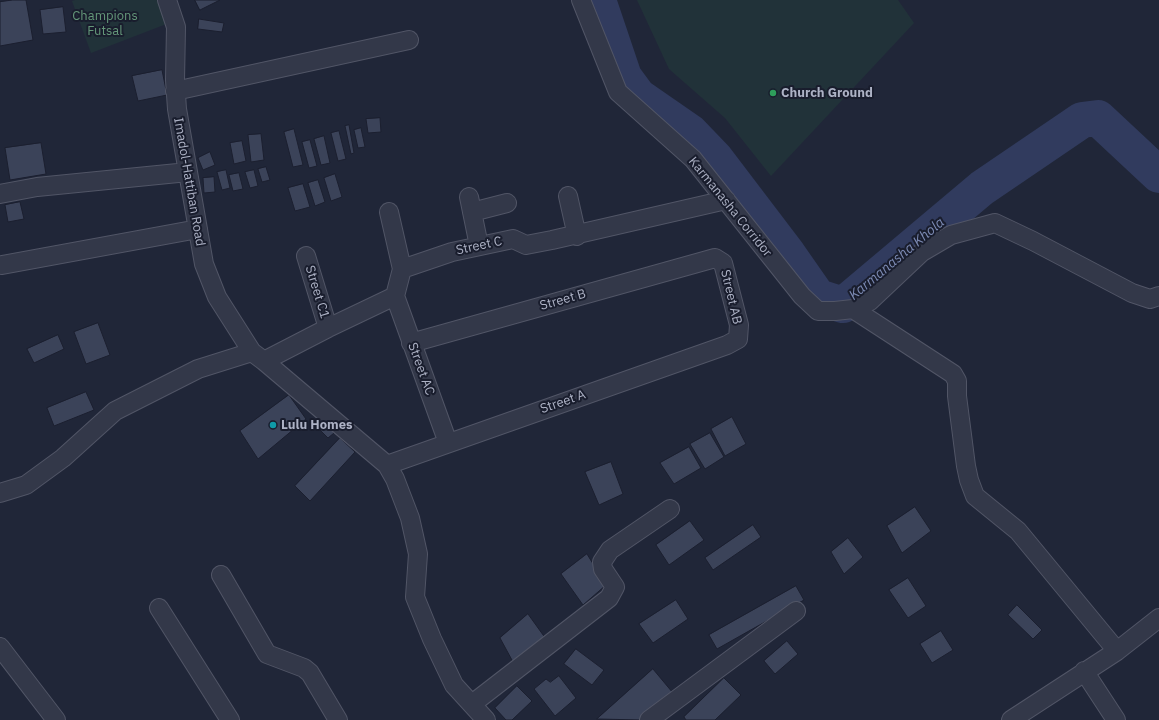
<!DOCTYPE html>
<html>
<head>
<meta charset="utf-8">
<style>
	body { margin:0 }
	canvas { display:block; background:#202638 }
</style>
</head>
<body>
<canvas width="1159" height="720"></canvas>
<script>
const context = document.querySelector('canvas').getContext('2d');
context.lineJoin = 'round';
function fillPath(path, color) {
  context.fillStyle = color;
  context.fill(path, 'evenodd');
}
function trace(path, color, width, dash) {
  context.strokeStyle = color;
  context.lineWidth = width;
  context.lineCap = dash ? 'butt' : 'round';
  context.setLineDash(dash || []);
  context.stroke(path);
}
function drawText(font, color, halo, rows, align = 'center') {
  context.font = font + ' "IBM Plex Sans",sans-serif';
  context.lineWidth = 4;
  context.setLineDash([]);
  context.textBaseline = 'middle';
  context.strokeStyle = halo;
  context.fillStyle = color;
  for (const [text, x, y, turn = 0] of rows) {
    context.save();
    context.translate(x, y);
    context.rotate((+turn || 0) * Math.PI / 180);
    context.textAlign = isNaN(turn) ? turn : align;
    if (halo) context.strokeText(text, 0, 0);
    context.fillText(text, 0, 0);
    context.restore();
  }
}
fillPath(new Path2D(`
	M 75,0 L 161,0 L 169,23 L 91,53 L 72,1 Z
	M 637,0 L 898,0 L 914,23 L 771,176 L 725,118 L 669,69 Z`), '#213239');
trace(new Path2D(`
	M 598,0 L 624,77 L 638,96 L 690,132 L 715,158 L 788,254 L 818,297 L 843,305 L 982,188 L 1082,120 L 1098,118 L 1159,175`), '#313b5e', 36);
const building = new Path2D(`
	M 13,0 L 26,0 L 33,40 L 0,46 L 0,2 Z
	M 195,0 L 220,0 L 200,10 Z
	M 63,7 L 66,32 L 43,34 L 40,10 Z
	M 199,19 L 224,23 L 222,32 L 198,29 Z
	M 162,70 L 167,95 L 138,101 L 132,76 Z
	M 380,118 L 381,132 L 368,133 L 366,119 Z
	M 349,125 L 354,153 L 351,154 L 345,126 Z
	M 361,128 L 365,147 L 358,148 L 354,130 Z
	M 294,129 L 303,165 L 293,167 L 284,132 Z
	M 339,131 L 346,159 L 338,161 L 331,133 Z
	M 261,134 L 264,160 L 251,162 L 248,135 Z
	M 324,136 L 330,163 L 321,165 L 314,139 Z
	M 310,140 L 317,166 L 309,168 L 302,142 Z
	M 242,141 L 246,161 L 234,164 L 230,143 Z
	M 41,143 L 46,174 L 10,180 L 5,148 Z
	M 210,152 L 215,165 L 203,170 L 198,158 Z
	M 266,167 L 270,180 L 262,182 L 258,169 Z
	M 226,170 L 230,188 L 222,190 L 217,172 Z
	M 254,170 L 258,186 L 250,188 L 245,172 Z
	M 239,173 L 243,189 L 233,191 L 229,175 Z
	M 335,174 L 342,197 L 331,201 L 324,178 Z
	M 214,177 L 215,192 L 204,193 L 203,178 Z
	M 318,180 L 325,202 L 315,206 L 308,183 Z
	M 303,184 L 310,207 L 295,211 L 288,188 Z
	M 20,202 L 24,219 L 8,222 L 5,205 Z
	M 98,323 L 110,355 L 86,364 L 74,332 Z
	M 58,335 L 64,349 L 34,363 L 27,349 Z
	M 86,392 L 94,410 L 54,426 L 47,408 Z
	M 289,395 L 306,419 L 258,459 L 240,431 Z
	M 320,417 L 334,433 L 328,438 L 313,423 Z
	M 732,417 L 746,444 L 725,456 L 711,429 Z
	M 710,433 L 724,457 L 705,469 L 690,444 Z
	M 340,438 L 355,452 L 310,501 L 295,486 Z
	M 689,447 L 701,468 L 674,484 L 660,463 Z
	M 611,462 L 623,494 L 599,505 L 585,472 Z
	M 915,507 L 931,531 L 902,553 L 887,526 Z
	M 690,521 L 704,540 L 669,565 L 656,545 Z
	M 753,525 L 761,537 L 713,570 L 705,558 Z
	M 848,538 L 863,557 L 844,574 L 831,552 Z
	M 587,554 L 606,585 L 583,605 L 561,574 Z
	M 908,578 L 926,606 L 908,618 L 889,590 Z
	M 796,586 L 804,600 L 717,649 L 709,635 Z
	M 676,600 L 688,619 L 653,643 L 639,624 Z
	M 1017,605 L 1042,630 L 1033,639 L 1008,615 Z
	M 528,614 L 546,639 L 513,662 L 500,638 Z
	M 941,631 L 953,650 L 932,663 L 920,644 Z
	M 787,641 L 798,654 L 775,674 L 764,661 Z
	M 576,649 L 604,670 L 592,685 L 564,664 Z
	M 653,669 L 673,693 L 641,720 L 597,719 Z
	M 559,676 L 576,698 L 555,716 L 534,689 L 546,679 L 550,682 Z
	M 724,678 L 741,695 L 715,720 L 686,720 L 684,717 Z
	M 517,686 L 532,701 L 512,720 L 506,720 L 495,708 Z`);
fillPath(building, '#3b4359');
trace(building, '#1b1f2f', 1);
const minor = new Path2D(`
	M 167,0 L 176,27 L 175,80 L 177,109 L 204,264 L 217,297 L 252,352
	M 581,0 L 618,92 L 693,159 L 802,296 L 818,311 L 835,311 L 853,309 L 870,301 L 922,252 L 951,235 L 995,223 L 1033,241 L 1132,293 L 1150,299 L 1159,296
	M 175,91 L 409,40
	M 0,194 L 37,187 L 188,172
	M 568,196 L 577,236
	M 469,197 L 479,246
	M 389,212 L 402,269
	M 472,212 L 507,203
	M 306,256 L 328,328
	M 2,265 L 198,229
	M 395,296 L 448,443
	M 853,309 L 953,374 L 957,381 L 957,396 L 966,466 L 969,480 L 975,496 L 1018,531 L 1117,651
	M 264,361 L 328,328 L 395,296 L 402,269 L 452,252 L 513,239 L 526,245 L 552,240 L 726,200
	M 387,465 L 727,345 L 738,339 L 739,325 L 723,263 L 715,258 L 411,343
	M 0,493 L 26,485 L 63,458 L 115,411 L 198,369 L 252,352 L 264,361 L 387,465 L 395,479 L 410,518 L 418,554 L 415,597 L 432,639 L 454,685 L 486,720
	M 221,575 L 267,654 L 304,668 L 310,673 L 338,720
	M 159,608 L 230,720
	M 0,647 L 56,720
	M 1084,671 L 1116,720
	M 472,704 L 609,598 L 615,587 L 603,569 L 602,562 L 610,550 L 670,509
	M 649,720 L 796,611
	M 1011,720 L 1117,651 L 1159,618`);
trace(minor, '#515566', 20);
trace(minor, '#333849', 18);
for (const [x, y, r, color] of [
	[773,93,4,"#2e9e5b"],
	[273,425,4,"#0f9aa8"]
]) {
  const dot = new Path2D();
  dot.arc(x, y, r, 0, 2 * Math.PI);
  context.fillStyle = color;
  context.fill(dot);
  trace(dot, '#191d2d', 1.5);
}
drawText('13px', '#649779', '#191d2d', [
	["Champions",105,16],
	["Futsal",105,31]
]);
drawText('bold 13px', '#adb2c5', '#191d2d', [
	["Church Ground",781,93],
	["Lulu Homes",281,425]
], 'left');
drawText('13px', '#adb2c5', '#191d2d', [
	["Imadol-Hattiban Road",189,182,80],
	["Karmanasha Corridor",730,207,51],
	["Street C",479,246,-12],
	["Street C1",317,292,73],
	["Street AB",731,297,77],
	["Street B",563,300,-16],
	["Street AC",421,369,70],
	["Street A",563,402,-19]
]);
drawText('italic 14px', '#7c8ab3', '#191d2d', [
	["Karmanasha Khola",897,259,-40]
]);
</script>
</body>
</html>
